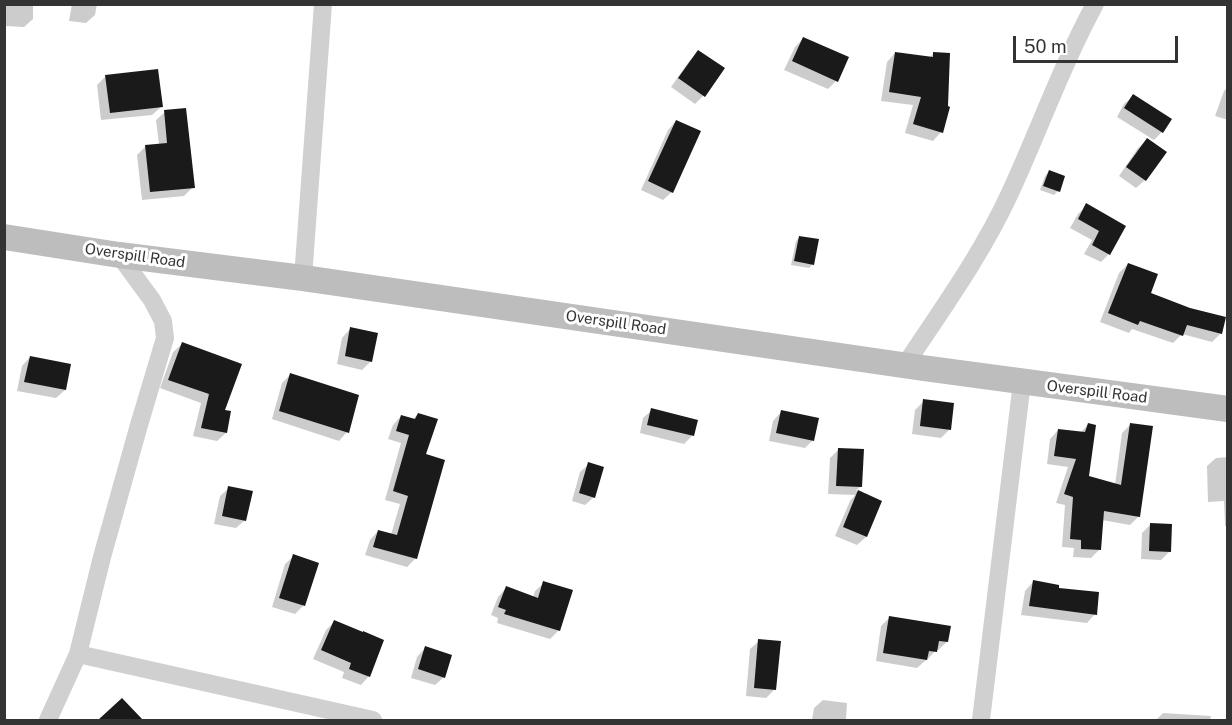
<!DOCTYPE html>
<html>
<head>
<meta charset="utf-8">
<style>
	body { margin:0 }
	#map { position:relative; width:1232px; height:725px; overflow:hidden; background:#fff; font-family:"Public Sans",sans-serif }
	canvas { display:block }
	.frame { position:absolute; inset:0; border:6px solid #333; pointer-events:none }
	.scale { position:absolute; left:1013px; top:36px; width:165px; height:27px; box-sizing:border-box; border:3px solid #333; border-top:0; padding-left:8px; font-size:18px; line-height:21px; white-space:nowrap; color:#333; -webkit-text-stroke:4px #fff; paint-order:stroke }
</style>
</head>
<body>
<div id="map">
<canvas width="1232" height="725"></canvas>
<div class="frame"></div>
<div class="scale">50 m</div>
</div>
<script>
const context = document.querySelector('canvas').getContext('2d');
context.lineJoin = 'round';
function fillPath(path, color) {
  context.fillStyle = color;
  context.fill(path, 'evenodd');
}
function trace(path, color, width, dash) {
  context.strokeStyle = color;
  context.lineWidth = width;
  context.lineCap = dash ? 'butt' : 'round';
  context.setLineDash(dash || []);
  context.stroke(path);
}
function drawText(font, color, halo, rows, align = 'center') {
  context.font = font + ' "Public Sans",sans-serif';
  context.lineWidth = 6;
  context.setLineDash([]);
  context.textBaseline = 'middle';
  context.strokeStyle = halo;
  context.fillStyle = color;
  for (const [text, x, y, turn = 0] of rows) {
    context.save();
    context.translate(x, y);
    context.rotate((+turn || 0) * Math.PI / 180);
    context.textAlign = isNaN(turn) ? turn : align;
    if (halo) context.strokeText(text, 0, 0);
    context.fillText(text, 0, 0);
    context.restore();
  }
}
fillPath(new Path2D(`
	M 4,4 L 33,4 L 33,19 L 24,27 L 4,26 Z
	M 72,4 L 97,4 L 95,15 L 86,23 L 69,21 Z
	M 803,39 L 836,81 L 828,89 L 784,70 L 795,47 Z
	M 699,52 L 703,96 L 695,104 L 671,87 L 690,60 Z
	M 895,53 L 929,58 L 933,54 L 941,132 L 933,141 L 905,133 L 913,105 L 881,101 L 887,62 Z
	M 106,76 L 161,107 L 152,115 L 101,120 L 97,85 Z
	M 1228,87 L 1228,120 L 1215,116 L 1224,91 Z
	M 1133,96 L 1162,132 L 1154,140 L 1117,117 L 1124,104 Z
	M 165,112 L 193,187 L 184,196 L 142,200 L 137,155 L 146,146 L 159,145 L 156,120 Z
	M 676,121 L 672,192 L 663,200 L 641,190 L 668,130 Z
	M 1147,140 L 1145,180 L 1136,188 L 1119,176 L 1138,148 Z
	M 1049,172 L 1058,191 L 1054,195 L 1040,190 L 1045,176 Z
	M 1087,205 L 1124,226 L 1109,254 L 1101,262 L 1084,254 L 1092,240 L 1070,228 L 1078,214 Z
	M 800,237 L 813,264 L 809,268 L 791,265 L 796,241 Z
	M 1128,264 L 1149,294 L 1221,333 L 1212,342 L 1182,334 L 1173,343 L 1132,329 L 1129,333 L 1100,322 L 1119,273 Z
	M 350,329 L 371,361 L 362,370 L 337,364 L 342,338 Z
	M 182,344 L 223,411 L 226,433 L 217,441 L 193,436 L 201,403 L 160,388 L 173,352 Z
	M 30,357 L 65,390 L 56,398 L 17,391 L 22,366 Z
	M 290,375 L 347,432 L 339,441 L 272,419 L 282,383 Z
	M 924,401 L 949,430 L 941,438 L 912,434 L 915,410 Z
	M 652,410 L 692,436 L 684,444 L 640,433 L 643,418 Z
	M 781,412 L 813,440 L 805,448 L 769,441 L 773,421 Z
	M 418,414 L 424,455 L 416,558 L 407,567 L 365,555 L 370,540 L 378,531 L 391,535 L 400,504 L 385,500 L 401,443 L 388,439 L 393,425 L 401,416 L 412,420 Z
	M 1131,424 L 1138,517 L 1130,525 L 1102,520 L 1099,550 L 1091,558 L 1073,557 L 1074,548 L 1062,547 L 1065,505 L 1056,503 L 1068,467 L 1047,464 L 1050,439 L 1058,430 L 1080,433 L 1088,425 L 1088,477 L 1115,485 L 1122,433 Z
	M 839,449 L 860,487 L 856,491 L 880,501 L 866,537 L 857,545 L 835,536 L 850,501 L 855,495 L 828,494 L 830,458 Z
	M 1228,457 L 1228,526 L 1225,526 L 1224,501 L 1208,502 L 1207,466 L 1216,458 Z
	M 589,464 L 594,497 L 585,505 L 572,501 L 580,472 Z
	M 229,488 L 245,520 L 236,528 L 214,524 L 220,496 Z
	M 1150,525 L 1170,551 L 1161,560 L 1141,559 L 1142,533 Z
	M 294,556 L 303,606 L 295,614 L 272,607 L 285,564 Z
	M 1033,582 L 1057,589 L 1095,614 L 1087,623 L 1021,615 L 1025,591 Z
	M 544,583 L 559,630 L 550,639 L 497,623 L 498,618 L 491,615 L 498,597 L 506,588 L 533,598 L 535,591 Z
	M 890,617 L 947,642 L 938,650 L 936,650 L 927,660 L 926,660 L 917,668 L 876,661 L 881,626 Z
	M 335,621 L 369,676 L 361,685 L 342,678 L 344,672 L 313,659 L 326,630 Z
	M 759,641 L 775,689 L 766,698 L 746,696 L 750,649 Z
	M 425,648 L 444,677 L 435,685 L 411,678 L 417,657 Z
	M 122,700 L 141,720 L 100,720 Z
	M 823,700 L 847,703 L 846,720 L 812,720 L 814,708 Z
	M 1163,713 L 1211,716 L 1210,720 L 1156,720 Z`), '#0003');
fillPath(new Path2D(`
	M 803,37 L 849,57 L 838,82 L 792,61 Z
	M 698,50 L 725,68 L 705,97 L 678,78 Z
	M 895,52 L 933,57 L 933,52 L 950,53 L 948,106 L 950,107 L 943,133 L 913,124 L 921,97 L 889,92 Z
	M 158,69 L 163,107 L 110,113 L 105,75 Z
	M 1133,94 L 1172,119 L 1163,133 L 1124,108 Z
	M 186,108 L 195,188 L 150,192 L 145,145 L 167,143 L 164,110 Z
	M 676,120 L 701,131 L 673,193 L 648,181 Z
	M 1147,138 L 1167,152 L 1146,181 L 1126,167 Z
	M 1049,170 L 1065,176 L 1060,192 L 1043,186 Z
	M 1086,203 L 1126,226 L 1110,255 L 1092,245 L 1099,231 L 1078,219 Z
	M 799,236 L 819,239 L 814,265 L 794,261 Z
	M 1128,263 L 1158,274 L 1151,293 L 1190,308 L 1226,317 L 1222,334 L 1187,325 L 1183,336 L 1140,321 L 1138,325 L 1108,313 Z
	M 350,327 L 378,333 L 372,362 L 345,356 Z
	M 182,342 L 242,364 L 225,410 L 231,411 L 227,433 L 201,428 L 209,394 L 168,380 Z
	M 30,356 L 71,364 L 66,390 L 24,382 Z
	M 290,373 L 359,395 L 349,433 L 279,411 Z
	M 923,399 L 954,403 L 951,430 L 920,426 Z
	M 651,408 L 698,420 L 694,436 L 647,425 Z
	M 781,410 L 819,418 L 814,441 L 776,433 Z
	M 418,413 L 438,419 L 426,454 L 445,460 L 417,559 L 373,547 L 378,530 L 397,535 L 408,496 L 393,491 L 409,435 L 396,431 L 401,415 L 415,419 Z
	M 1088,423 L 1096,425 L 1089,476 L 1121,485 L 1130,423 L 1153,426 L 1140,517 L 1104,511 L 1101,550 L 1081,549 L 1081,540 L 1070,539 L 1073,497 L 1064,494 L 1076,459 L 1054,456 L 1058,429 L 1085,432 Z
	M 838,448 L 864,449 L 862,487 L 836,486 Z
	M 588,462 L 604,467 L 595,498 L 579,493 Z
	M 228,486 L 253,491 L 246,521 L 222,516 Z
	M 858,490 L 882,501 L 867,537 L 843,527 Z
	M 1150,523 L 1172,524 L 1171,552 L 1149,551 Z
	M 293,554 L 319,563 L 305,606 L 279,598 Z
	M 1033,580 L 1059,585 L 1059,588 L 1099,592 L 1097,615 L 1029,606 Z
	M 543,581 L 573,590 L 560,631 L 504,614 L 506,610 L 498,607 L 506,586 L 538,598 Z
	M 889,616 L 951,626 L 948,642 L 939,641 L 937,652 L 929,651 L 927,660 L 883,653 Z
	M 334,620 L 363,632 L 363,631 L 384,640 L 370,677 L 349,669 L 351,663 L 321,650 Z
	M 758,639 L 781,641 L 776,690 L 754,688 Z
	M 425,646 L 452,655 L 445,678 L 418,669 Z
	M 122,698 L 143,720 L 98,720 Z`), '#1a1a1a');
trace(new Path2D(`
	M 303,278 L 323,4
	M 905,365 C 942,309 982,254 1010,193 C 1039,130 1062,65 1095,4
	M 78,654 L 373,720
	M 48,720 L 78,654 L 102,557 L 139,425 L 165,338 L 163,321 L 152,300 L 119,255
	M 981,720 L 1022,382`), '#d0d0d0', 18);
trace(new Path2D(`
	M 4,237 L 119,255 L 303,278 L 923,368 L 1228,409`), '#bdbdbd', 26);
drawText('15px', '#333', '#fff', [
	["Overspill Road",135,256,8],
	["Overspill Road",616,323,8],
	["Overspill Road",1097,392,7]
]);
</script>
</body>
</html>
